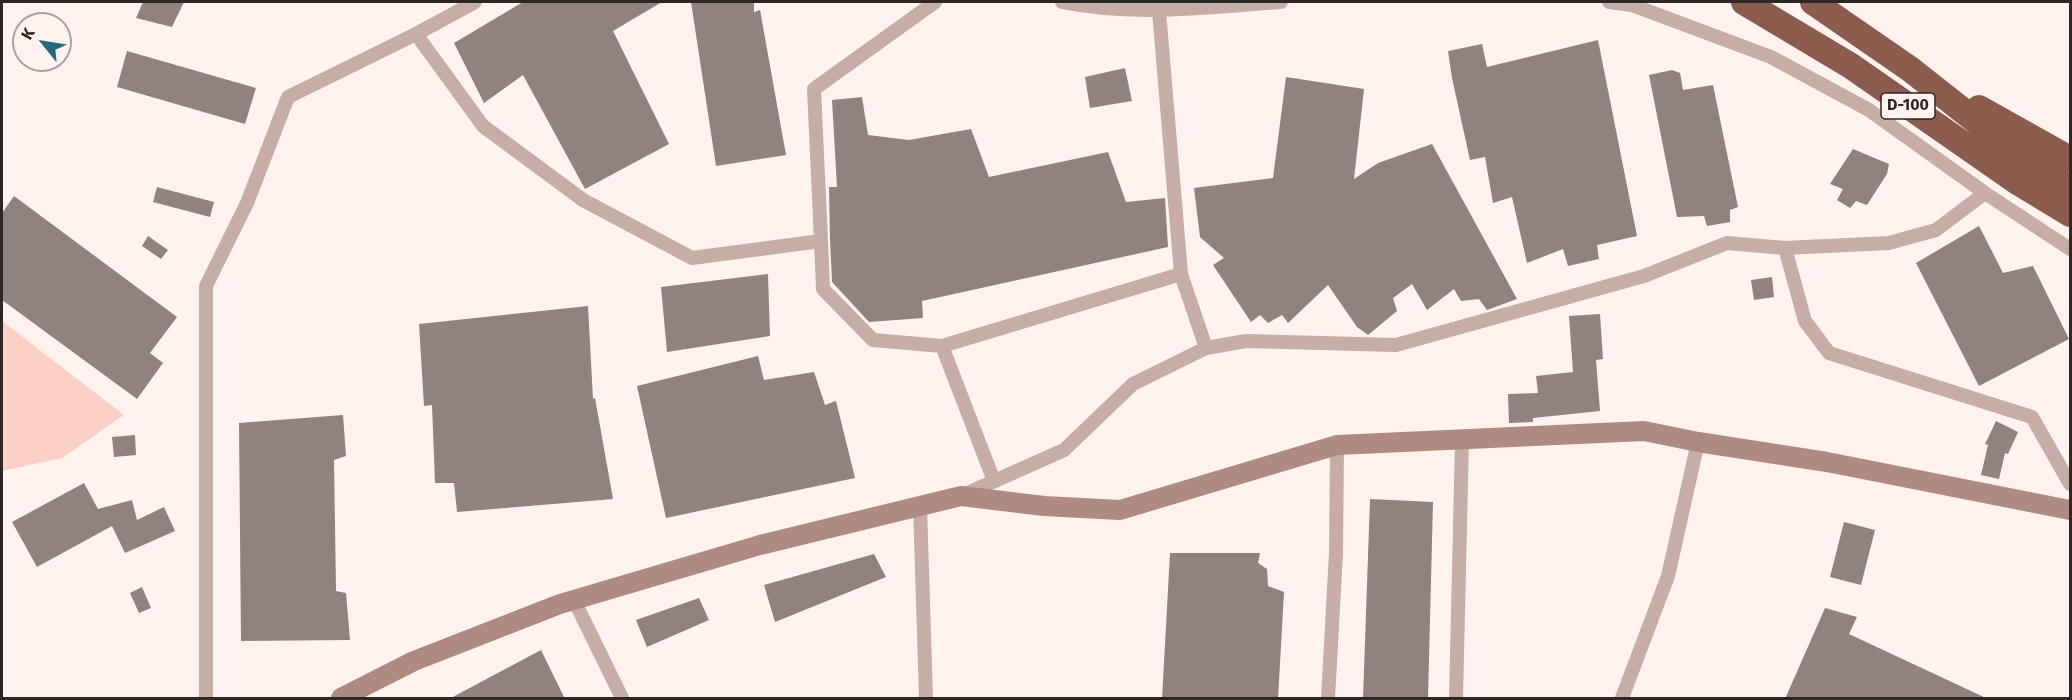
<!DOCTYPE html>
<html>
<head>
<meta charset="utf-8">
<style>
	body { margin:0 }
	#map { position:relative; width:2072px; height:700px; overflow:hidden; background:#fff2ef; font-family:"Fira Sans",sans-serif }
	canvas { display:block }
	.frame { position:absolute; inset:0; border:3px solid #2d2725; pointer-events:none }
	.north { position:absolute; left:12px; top:12px; width:60px; height:60px; box-sizing:border-box; background:#fff2ef; border:2px solid #aba19e; border-radius:50%; rotate:300deg; font-size:16px; font-weight:700; line-height:24px; text-align:center; color:#2d2725 }
	.north::after { content:''; display:block; margin:auto; width:21px; height:27px; background:#256a7a; clip-path:polygon(50% 0,100% 100%,50% 72%,0 100%) }
</style>
</head>
<body>
<div id="map">
<canvas width="2072" height="700"></canvas>
<div class="frame"></div>
<div class="north">K</div>
</div>
<script>
const context = document.querySelector('canvas').getContext('2d');
context.lineJoin = 'round';
function fillPath(path, color) {
  context.fillStyle = color;
  context.fill(path, 'evenodd');
}
function trace(path, color, width, dash) {
  context.strokeStyle = color;
  context.lineWidth = width;
  context.lineCap = dash ? 'butt' : 'round';
  context.setLineDash(dash || []);
  context.stroke(path);
}
function drawText(font, color, halo, rows, align = 'center') {
  context.font = font + ' "Fira Sans",sans-serif';
  context.lineWidth = 5;
  context.setLineDash([]);
  context.textBaseline = 'middle';
  context.strokeStyle = halo;
  context.fillStyle = color;
  for (const [text, x, y, turn = 0] of rows) {
    context.save();
    context.translate(x, y);
    context.rotate((+turn || 0) * Math.PI / 180);
    context.textAlign = isNaN(turn) ? turn : align;
    if (halo) context.strokeText(text, 0, 0);
    context.fillText(text, 0, 0);
    context.restore();
  }
}
fillPath(new Path2D(`
	M 2,321 L 124,415 L 62,458 L 2,471 Z`), '#fbd1c5');
fillPath(new Path2D(`
	M 143,2 L 184,2 L 172,27 L 136,18 Z
	M 523,2 L 662,2 L 613,31 L 669,144 L 585,189 L 523,75 L 484,103 L 454,43 Z
	M 691,2 L 754,2 L 754,12 L 760,10 L 786,155 L 716,166 Z
	M 1598,40 L 1637,236 L 1597,245 L 1599,259 L 1568,266 L 1563,249 L 1527,263 L 1512,197 L 1493,203 L 1485,157 L 1470,160 L 1452,78 L 1448,51 L 1482,44 L 1487,67 Z
	M 127,51 L 256,88 L 245,124 L 117,87 Z
	M 1125,68 L 1132,101 L 1090,108 L 1085,77 Z
	M 1672,70 L 1680,73 L 1683,90 L 1713,85 L 1738,207 L 1730,210 L 1730,222 L 1707,226 L 1704,216 L 1677,217 L 1649,75 Z
	M 1286,77 L 1364,89 L 1354,179 L 1378,163 L 1432,144 L 1517,299 L 1487,310 L 1479,299 L 1461,301 L 1454,289 L 1427,310 L 1412,284 L 1393,298 L 1397,311 L 1368,335 L 1357,327 L 1328,285 L 1288,323 L 1282,315 L 1268,323 L 1260,315 L 1251,322 L 1213,265 L 1224,258 L 1200,237 L 1194,188 L 1273,178 Z
	M 862,97 L 868,135 L 909,140 L 971,129 L 989,177 L 1108,152 L 1126,202 L 1165,198 L 1168,247 L 922,301 L 923,318 L 869,322 L 832,282 L 830,238 L 829,187 L 837,187 L 832,100 Z
	M 1853,149 L 1889,164 L 1887,174 L 1867,205 L 1856,201 L 1850,208 L 1837,200 L 1843,189 L 1830,184 Z
	M 157,187 L 214,202 L 210,217 L 153,202 Z
	M 14,196 L 177,317 L 150,353 L 163,363 L 137,399 L 2,300 L 2,213 Z
	M 1979,226 L 2003,273 L 2033,266 L 2069,339 L 1979,386 L 1916,263 Z
	M 148,236 L 168,250 L 161,259 L 142,246 Z
	M 768,274 L 770,336 L 667,352 L 661,287 Z
	M 1772,277 L 1774,297 L 1754,300 L 1751,280 Z
	M 588,306 L 593,399 L 595,398 L 613,499 L 457,512 L 454,483 L 435,483 L 432,405 L 424,406 L 419,324 Z
	M 1600,314 L 1603,359 L 1596,360 L 1600,411 L 1533,418 L 1533,422 L 1509,423 L 1508,394 L 1538,393 L 1536,376 L 1573,372 L 1569,316 Z
	M 758,356 L 764,380 L 814,372 L 825,405 L 836,401 L 855,478 L 666,518 L 637,386 Z
	M 343,415 L 346,456 L 334,460 L 336,591 L 346,593 L 350,640 L 241,641 L 239,423 Z
	M 1996,421 L 2018,432 L 2008,454 L 2005,453 L 1999,479 L 1981,475 L 1988,445 L 1985,444 Z
	M 135,435 L 136,455 L 114,457 L 112,437 Z
	M 84,483 L 98,509 L 132,500 L 137,520 L 164,507 L 175,531 L 125,553 L 112,526 L 37,567 L 12,522 Z
	M 1370,499 L 1433,502 L 1428,699 L 1363,699 Z
	M 1844,522 L 1875,530 L 1861,585 L 1830,577 Z
	M 1170,553 L 1260,553 L 1258,563 L 1267,569 L 1268,586 L 1284,592 L 1278,699 L 1162,699 Z
	M 874,554 L 886,577 L 775,622 L 764,585 Z
	M 142,587 L 151,608 L 139,613 L 130,593 Z
	M 699,598 L 709,620 L 647,647 L 636,620 Z
	M 1825,608 L 1857,617 L 1849,634 L 1988,699 L 1785,699 Z
	M 541,650 L 565,699 L 449,699 Z`), '#90827e');
trace(new Path2D(`
	M 1062,2 C 1134,17 1208,7 1281,2
	M 1609,2 L 1632,5 L 1771,57 L 1869,110 L 1985,193 L 2070,249
	M 1159,11 L 1181,274 L 1206,348
	M 416,34 L 483,126 L 583,200 L 692,258 L 821,241 L 823,289 L 873,340 L 942,346 L 994,481
	M 821,241 L 814,89 L 935,2
	M 1785,248 L 1805,321 L 1829,353 L 2032,417 L 2070,484
	M 942,346 L 1181,274
	M 961,496 L 1064,450 L 1133,384 L 1206,348 L 1246,341 L 1396,345 L 1644,276 L 1727,243 L 1785,248 L 1889,243 L 1936,230 L 1985,193
	M 920,506 L 926,698
	M 574,600 L 622,698
	M 206,698 L 206,286 L 247,203 L 288,97 L 416,34 L 475,2
	M 1328,698 L 1336,553 L 1337,445
	M 1456,698 L 1462,440
	M 1622,698 L 1668,576 L 1698,442`), '#c6ada6', 14);
trace(new Path2D(`
	M 341,698 L 414,661 L 560,604 L 760,545 L 961,496 L 1044,506 L 1120,510 L 1337,445 L 1644,431 L 1698,442 L 1827,462 L 2070,510`), '#ae8a80', 20);
trace(new Path2D(`
	M 1744,2 L 1851,66 L 2019,183 L 2070,214
	M 1813,2 L 1910,69 L 2037,169 L 2070,188
	M 1979,108 L 2070,159`), '#8b5b4d', 26);
for (const [x, y, w] of [
	[1908,106,54]
]) {
  const box = new Path2D();
  box.roundRect(x - w / 2, y - 13, w, 26, 4.5);
  context.fillStyle = '#fff2ef';
  context.fill(box);
  trace(box, '#2d2725', 1.5);
}
drawText('bold 16px', '#2d2725', null, [
	["D-100",1908,106]
]);
</script>
</body>
</html>
